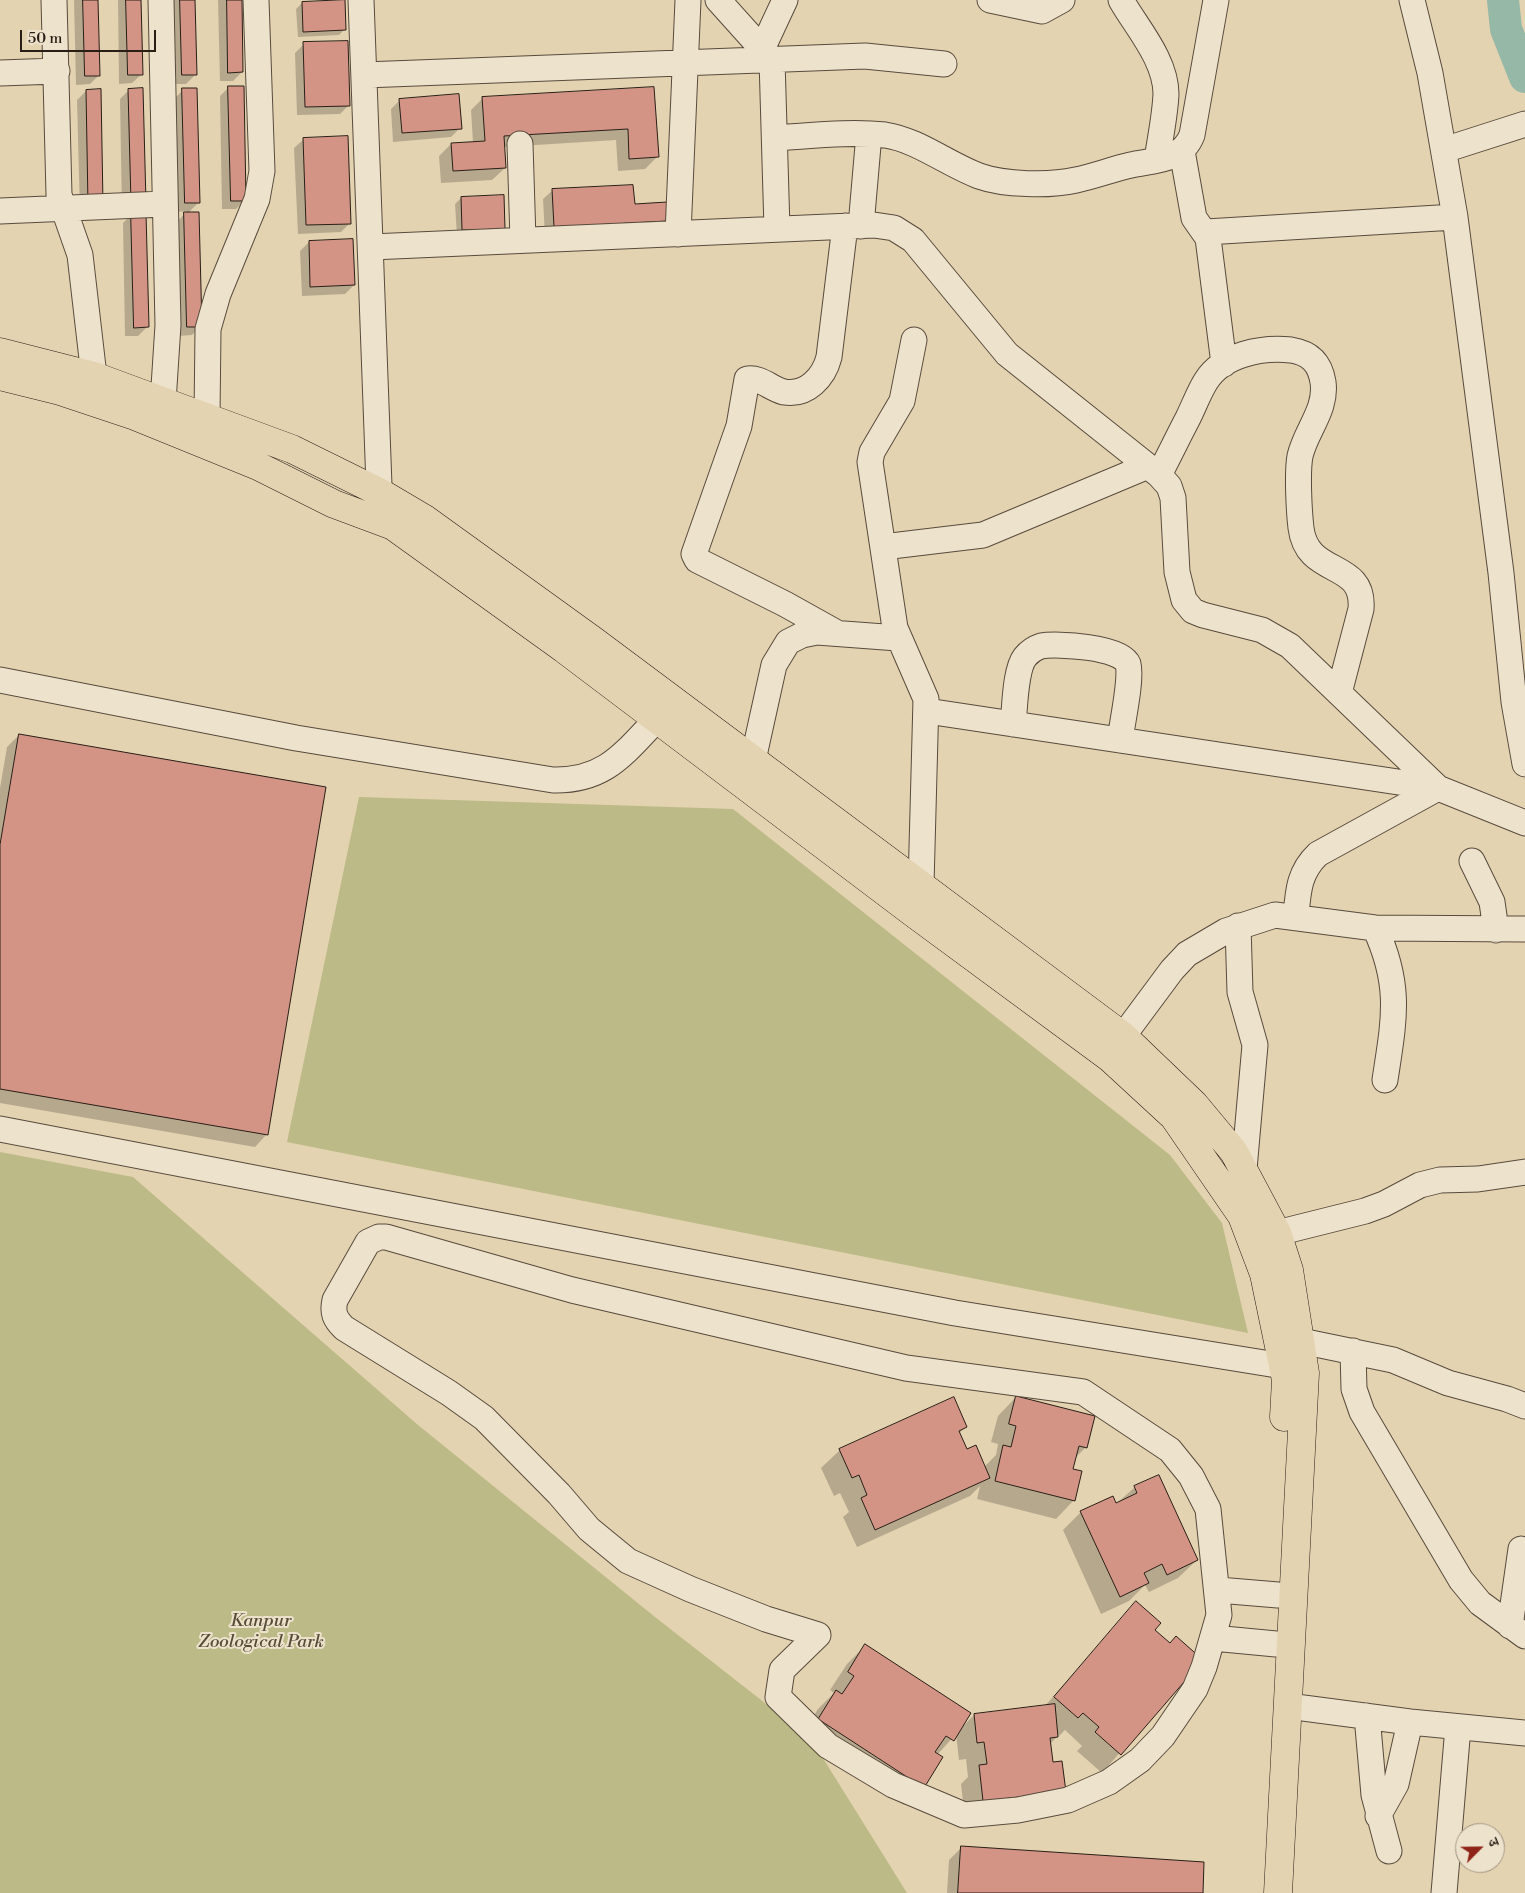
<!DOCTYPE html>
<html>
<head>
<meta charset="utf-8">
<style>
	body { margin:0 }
	#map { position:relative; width:1525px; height:1893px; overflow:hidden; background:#e4d3b1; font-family:"Libre Bodoni","Noto Serif Devanagari",serif }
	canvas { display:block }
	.north { position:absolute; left:1455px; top:1823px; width:50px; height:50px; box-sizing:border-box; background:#ede2cc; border:1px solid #9f9483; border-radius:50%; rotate:67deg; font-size:14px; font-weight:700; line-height:20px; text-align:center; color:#291e16 }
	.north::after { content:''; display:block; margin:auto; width:18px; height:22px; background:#8f2418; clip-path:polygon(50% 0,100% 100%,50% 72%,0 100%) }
	.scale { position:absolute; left:20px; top:30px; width:136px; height:22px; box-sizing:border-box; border:2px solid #291e16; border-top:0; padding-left:6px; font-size:15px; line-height:18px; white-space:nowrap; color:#291e16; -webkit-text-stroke:4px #ede2cc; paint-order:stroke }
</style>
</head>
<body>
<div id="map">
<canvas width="1525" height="1893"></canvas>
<div class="north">उ</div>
<div class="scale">50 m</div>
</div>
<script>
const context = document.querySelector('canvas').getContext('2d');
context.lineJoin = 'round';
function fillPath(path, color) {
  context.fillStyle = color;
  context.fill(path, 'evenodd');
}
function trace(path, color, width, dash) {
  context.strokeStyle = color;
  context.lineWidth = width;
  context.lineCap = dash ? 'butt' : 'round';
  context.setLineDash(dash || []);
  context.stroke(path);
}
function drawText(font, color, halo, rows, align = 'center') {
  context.font = font + ' "Libre Bodoni",serif';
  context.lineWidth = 4;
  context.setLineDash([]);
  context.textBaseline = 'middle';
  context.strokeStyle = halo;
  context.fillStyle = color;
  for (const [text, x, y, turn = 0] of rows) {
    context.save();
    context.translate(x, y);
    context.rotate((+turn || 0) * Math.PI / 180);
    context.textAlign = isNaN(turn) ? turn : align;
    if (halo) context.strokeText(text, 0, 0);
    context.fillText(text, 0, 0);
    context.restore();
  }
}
fillPath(new Path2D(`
	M 359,797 L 733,809 L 1170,1155 L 1222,1223 L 1248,1333 L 287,1142 Z
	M 0,1152 L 133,1177 L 418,1425 L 655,1617 L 811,1739 L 907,1893 L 0,1893 Z`), '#bcba86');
fillPath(new Path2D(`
	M 74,0 L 97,0 L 99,75 L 90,84 L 76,85 Z
	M 118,0 L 140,0 L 142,74 L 132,83 L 119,84 Z
	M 171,0 L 194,0 L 195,75 L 186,84 L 173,84 Z
	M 218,0 L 240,0 L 242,72 L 233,81 L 220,81 Z
	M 302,3 L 345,29 L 339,35 L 298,37 L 296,9 Z
	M 304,44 L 349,105 L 340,114 L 297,115 L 295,53 Z
	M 229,87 L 245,200 L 236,209 L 222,209 L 220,96 Z
	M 653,88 L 657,157 L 645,169 L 618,171 L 616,140 L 504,147 L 505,168 L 492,180 L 441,183 L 439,156 L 451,144 L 473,143 L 471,110 L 483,98 Z
	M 129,90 L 147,327 L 138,336 L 125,336 L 123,223 L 134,212 L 122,212 L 120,99 Z
	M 183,90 L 199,202 L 187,214 L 201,326 L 192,335 L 178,336 L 176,223 L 187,211 L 176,212 L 174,99 Z
	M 86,91 L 102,204 L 80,213 L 77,100 Z
	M 400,100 L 460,128 L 451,137 L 393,142 L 391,109 Z
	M 304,139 L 350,223 L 341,232 L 298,234 L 294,148 Z
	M 553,190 L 633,205 L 667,220 L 658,230 L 545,236 L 543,199 Z
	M 461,198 L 503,229 L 457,236 L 455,204 Z
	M 309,242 L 354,285 L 345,294 L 302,296 L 300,251 Z
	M 19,735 L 267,1134 L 255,1147 L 0,1103 L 0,788 L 7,747 Z
	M 1016,1397 L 1086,1447 L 1074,1459 L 1072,1470 L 1074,1500 L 1056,1519 L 977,1499 L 980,1486 L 970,1496 L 857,1547 L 843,1517 L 849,1512 L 840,1493 L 834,1496 L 821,1468 L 840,1450 L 966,1427 L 959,1433 L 967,1451 L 984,1467 L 996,1455 L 998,1444 L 991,1442 L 998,1416 Z
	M 1135,1487 L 1197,1560 L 1178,1578 L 1149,1592 L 1145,1585 L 1129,1601 L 1101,1614 L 1063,1530 L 1081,1512 L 1116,1504 Z
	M 1136,1603 L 1154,1630 L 1170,1644 L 1201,1660 L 1102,1773 L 1077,1751 L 1082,1746 L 1065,1730 L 1059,1736 L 1057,1733 L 1057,1737 L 1049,1745 L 1046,1810 L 965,1819 L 961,1784 L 968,1777 L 966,1759 L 959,1760 L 956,1734 L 937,1755 L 923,1787 L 904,1805 L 800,1738 L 818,1709 L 834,1693 L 830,1690 L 847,1664 L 865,1646 L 962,1727 L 974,1715 L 1044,1707 Z
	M 961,1848 L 1201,1893 L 947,1893 L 949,1860 Z`), '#0003');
trace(new Path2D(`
	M 1503,0 L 1506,29 L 1525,77`), '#96b8a7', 32);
const building = new Path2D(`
	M 83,0 L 98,0 L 100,76 L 85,76 Z
	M 126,0 L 141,0 L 143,75 L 128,75 Z
	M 180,0 L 195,0 L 197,75 L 182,75 Z
	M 227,0 L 242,0 L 243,72 L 228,73 Z
	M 345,0 L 346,30 L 303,32 L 302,2 Z
	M 348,41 L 350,106 L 305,107 L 303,42 Z
	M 228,86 L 244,86 L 246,201 L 231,201 Z
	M 654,87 L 659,157 L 629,159 L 628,129 L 504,136 L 506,168 L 453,171 L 451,143 L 485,141 L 482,97 Z
	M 143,88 L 146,203 L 131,203 L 128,89 Z
	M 182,88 L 197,88 L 200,203 L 185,203 Z
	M 101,89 L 103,204 L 88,205 L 86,90 Z
	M 459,94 L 462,129 L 402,133 L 399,99 Z
	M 348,136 L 351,224 L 306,225 L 303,138 Z
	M 633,185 L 635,204 L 667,202 L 668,221 L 554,227 L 552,189 Z
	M 504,195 L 505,229 L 462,230 L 461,197 Z
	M 184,212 L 199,212 L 202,327 L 187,327 Z
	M 131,213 L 146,213 L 149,327 L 134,328 Z
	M 353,239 L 355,285 L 310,287 L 309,241 Z
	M 19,734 L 326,787 L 268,1135 L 0,1089 L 0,845 Z
	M 1016,1396 L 1095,1416 L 1087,1448 L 1079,1446 L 1073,1469 L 1082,1471 L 1075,1501 L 995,1481 L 1003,1445 L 1011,1447 L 1016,1426 L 1009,1424 Z
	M 954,1397 L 967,1427 L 959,1431 L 967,1449 L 976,1445 L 990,1478 L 875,1530 L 861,1498 L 867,1495 L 859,1475 L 852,1478 L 839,1449 Z
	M 1159,1475 L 1198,1560 L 1167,1575 L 1162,1564 L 1144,1573 L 1149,1583 L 1120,1597 L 1080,1511 L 1113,1496 L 1116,1503 L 1137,1493 L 1134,1486 Z
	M 1136,1601 L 1161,1623 L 1155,1630 L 1170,1643 L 1176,1636 L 1203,1660 L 1121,1755 L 1095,1732 L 1099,1727 L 1083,1713 L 1078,1718 L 1054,1697 Z
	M 865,1644 L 971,1713 L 954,1741 L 946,1736 L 935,1752 L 943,1757 L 924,1788 L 818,1719 L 836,1690 L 842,1694 L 854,1676 L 848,1672 Z
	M 1055,1704 L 1058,1737 L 1050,1738 L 1053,1762 L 1062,1761 L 1066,1792 L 983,1801 L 979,1765 L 987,1764 L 984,1742 L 977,1743 L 974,1714 Z
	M 961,1846 L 1204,1862 L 1203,1893 L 958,1893 Z`);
fillPath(building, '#d39486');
trace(building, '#291e16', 1);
const minor = new Path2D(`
	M 54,0 L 59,195 L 80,255 L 94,376
	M 161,0 L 168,325 L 163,402
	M 361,0 L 380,512
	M 718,0 L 762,49
	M 990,0 L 1042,11 L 1062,0
	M 1121,0 C 1137,28 1166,60 1166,94 C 1165,116 1160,139 1157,160
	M 1412,0 L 1430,73 L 1455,217 L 1501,573 L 1514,702 L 1525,764
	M 757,60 L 785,0
	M 772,60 L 777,229
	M 0,73 L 57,71
	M 364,75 L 865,56 L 944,64
	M 775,138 C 810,136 849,131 885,135 C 918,140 947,164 979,176 C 1004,185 1050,186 1076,180 C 1095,176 1113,169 1131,165 C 1155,160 1182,161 1192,135 L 1216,0
	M 520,144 L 523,240
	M 1444,150 L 1525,124
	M 1182,151 L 1194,218 L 1208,238 L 1224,364
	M 0,211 L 164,204
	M 861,226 L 869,134
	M 1206,232 L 1455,217
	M 678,234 L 688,0
	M 371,247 L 874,225 L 894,228 L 913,240 L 1007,354 L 1159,475 L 1169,486 L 1173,498 L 1177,572 L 1184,600 L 1193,611 L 1203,615 L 1262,630 L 1290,646 L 1438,788
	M 914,340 L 902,401 L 872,452 L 870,462 L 895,628 L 926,699 L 921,885
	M 207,417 L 208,329 L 218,294 L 257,199 L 262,171 L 256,0
	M 1159,475 C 1169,456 1178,437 1188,418 C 1194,406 1199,392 1206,381 C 1223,354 1262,347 1291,350 C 1310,353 1320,363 1323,382 C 1327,410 1306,430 1300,456 C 1297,472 1299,511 1301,528 C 1307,578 1365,559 1361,609 L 1339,693
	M 883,547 L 983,535 L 1148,466
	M 837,633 L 785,604 L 697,560 L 694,554 L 739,426 L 747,379 C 761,377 771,389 784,392 C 807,396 824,377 829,357 L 845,226
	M 0,680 L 296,738 L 553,780 C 606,781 624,753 658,718
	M 927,711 L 1438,788 L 1525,823
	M 1013,724 C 1015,707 1015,670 1025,657 C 1029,652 1035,648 1041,646 C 1057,643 1122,647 1128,664 C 1132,679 1122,723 1120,740
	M 753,760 L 774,665 L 788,642 L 802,635 L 817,632 L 898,638
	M 1472,861 L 1492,902 L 1496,930
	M 1296,916 C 1298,891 1299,872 1318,854 L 1438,788
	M 1238,926 L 1240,992 L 1255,1045 L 1244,1169
	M 1375,928 C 1402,986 1394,1020 1385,1080
	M 1123,1036 L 1172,970 L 1187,954 L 1226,931 L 1275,915 L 1375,928 L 1525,929
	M 0,1129 L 955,1313 L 1283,1366
	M 379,1237 L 386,1237 L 572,1290 L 906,1368 L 1083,1392 L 1170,1450 L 1191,1476 L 1208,1509 L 1219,1615 L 1204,1667 L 1195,1689 L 1163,1736 L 1140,1760 L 1109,1782 L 1068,1800 L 1018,1810 L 964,1815 L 893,1785 L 828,1746 L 778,1697 L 782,1670 L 818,1635 L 766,1619 L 690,1589 L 628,1561 L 589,1529 L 559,1494 L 484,1418 L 449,1393 L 344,1328 C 335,1319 332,1313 335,1300 L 368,1242 Z
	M 1259,1240 L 1277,1233 L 1365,1211 L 1384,1204 L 1420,1185 L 1440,1180 L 1478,1179 L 1525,1172
	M 1301,1341 L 1393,1360 L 1448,1383 L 1507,1399 L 1525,1406
	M 1353,1351 L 1354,1389 L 1362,1412 L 1461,1580 L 1480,1603 L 1525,1636
	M 1218,1590 L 1278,1595
	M 1510,1626 L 1521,1549
	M 1213,1638 L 1276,1644
	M 1288,1706 L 1410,1722 L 1525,1733
	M 1367,1716 L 1374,1795 L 1389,1851
	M 1378,1816 L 1396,1784 L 1410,1722
	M 1444,1893 L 1458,1727`);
const major = new Path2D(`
	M 0,352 L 94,376 L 292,449 L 381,493 L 425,519 L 594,641 L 1123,1036 L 1194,1104 L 1234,1152 L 1277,1233 L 1289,1270 L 1305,1373 L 1278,1893
	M 0,376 L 60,391 L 135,416 L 258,466 L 334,504 L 393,526 L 564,649 L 912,912 L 1110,1058 L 1174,1117 L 1242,1216 L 1264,1274 L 1286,1380 L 1284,1417`);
trace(minor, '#584b3d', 27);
trace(major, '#291e16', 29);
trace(minor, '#ede2cc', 25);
trace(major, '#e4d3b1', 28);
drawText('italic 18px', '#554d38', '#ede2cc', [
	["Kanpur",261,1622],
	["Zoological Park",261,1643]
]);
</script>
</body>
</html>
